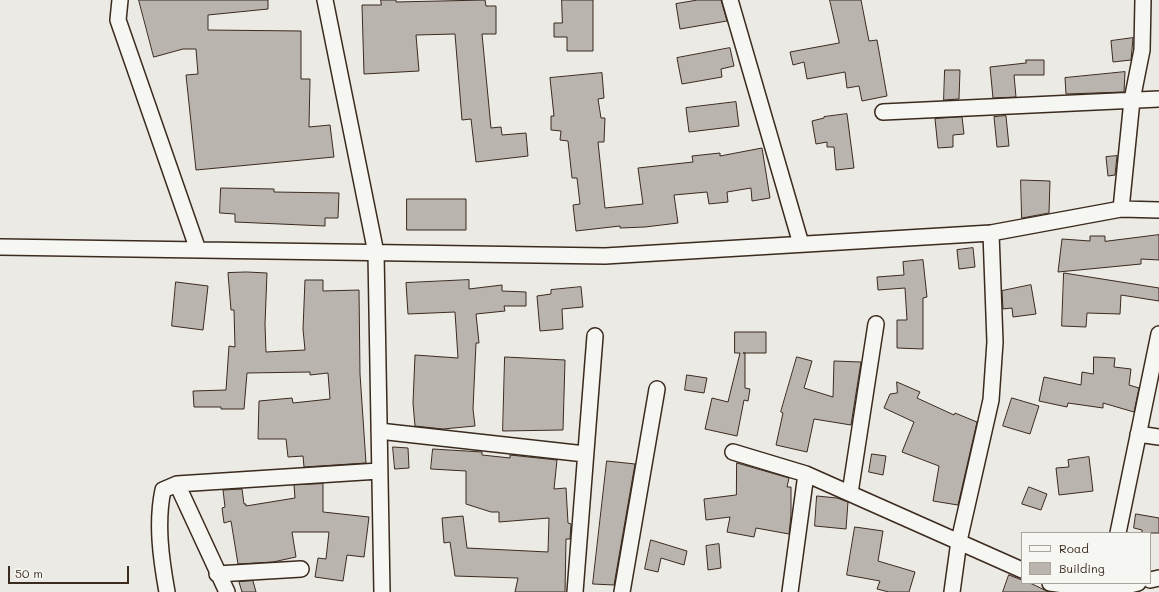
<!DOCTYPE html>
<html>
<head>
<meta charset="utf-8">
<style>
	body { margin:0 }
	#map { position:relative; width:1159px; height:592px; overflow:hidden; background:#ebeae5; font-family:Mali,sans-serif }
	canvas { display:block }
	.legend { position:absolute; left:1021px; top:532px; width:130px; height:52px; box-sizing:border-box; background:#f6f6f2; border:1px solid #aba49d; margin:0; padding:5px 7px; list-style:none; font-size:12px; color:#3b2a1e }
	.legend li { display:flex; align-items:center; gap:8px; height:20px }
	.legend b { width:20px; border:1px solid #aba49d }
	.scale { position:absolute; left:8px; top:566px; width:121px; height:18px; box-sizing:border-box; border:2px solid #3b2a1e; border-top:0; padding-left:5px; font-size:12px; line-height:14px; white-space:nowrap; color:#3b2a1e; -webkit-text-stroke:3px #f6f6f2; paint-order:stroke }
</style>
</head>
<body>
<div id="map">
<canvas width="1159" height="592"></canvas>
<ul class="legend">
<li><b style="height:5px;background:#f6f6f2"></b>Road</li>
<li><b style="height:11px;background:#bab4ae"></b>Building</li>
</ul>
<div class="scale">50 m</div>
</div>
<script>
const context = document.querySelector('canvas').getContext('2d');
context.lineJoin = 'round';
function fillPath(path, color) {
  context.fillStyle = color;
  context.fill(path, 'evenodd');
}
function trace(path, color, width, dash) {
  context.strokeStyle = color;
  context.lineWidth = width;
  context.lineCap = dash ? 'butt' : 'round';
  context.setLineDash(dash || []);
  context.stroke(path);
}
const building = new Path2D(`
	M 139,0 L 268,0 L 268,9 L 208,15 L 208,30 L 301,31 L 301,79 L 310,79 L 309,127 L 330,125 L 334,157 L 196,170 L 186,75 L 198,74 L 196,49 L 183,49 L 154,57 Z
	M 381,0 L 396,0 L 396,2 L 485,0 L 486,6 L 496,6 L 496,34 L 482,34 L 491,128 L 501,127 L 502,135 L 526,133 L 528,156 L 476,162 L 471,119 L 462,120 L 455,34 L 416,35 L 419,71 L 364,74 L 362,5 L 381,5 Z
	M 562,0 L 593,0 L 593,51 L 567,51 L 567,37 L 554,37 L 554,23 L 562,23 Z
	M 698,0 L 721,0 L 727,21 L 680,29 L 676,4 Z
	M 830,0 L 861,0 L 869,41 L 877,40 L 887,96 L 862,101 L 859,86 L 847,88 L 845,72 L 807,79 L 804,62 L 793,65 L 790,52 L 839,43 Z
	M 1133,38 L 1131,60 L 1113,62 L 1111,41 Z
	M 730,48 L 734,66 L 721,69 L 722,77 L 682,84 L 677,58 Z
	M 1026,60 L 1044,60 L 1044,75 L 1014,75 L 1016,97 L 993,98 L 990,67 L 1026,63 Z
	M 945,70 L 960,70 L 959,99 L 944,100 Z
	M 1125,72 L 1124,92 L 1066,94 L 1065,78 Z
	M 602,73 L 604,98 L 598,99 L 601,118 L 605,118 L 604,142 L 598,142 L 605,208 L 643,204 L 638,168 L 693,162 L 692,156 L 720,153 L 720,156 L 762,148 L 770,198 L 752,201 L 751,188 L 727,192 L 728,202 L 709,204 L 707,192 L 674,195 L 678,223 L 645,227 L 620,228 L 620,226 L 576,231 L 573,205 L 580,204 L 577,178 L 572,178 L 568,141 L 560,140 L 561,131 L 551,130 L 551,116 L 554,116 L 550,78 Z
	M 736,102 L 739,126 L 689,132 L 686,108 Z
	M 847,114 L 854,168 L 836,170 L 834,147 L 827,147 L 827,142 L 816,144 L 812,121 L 824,118 L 824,117 Z
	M 1006,116 L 1009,146 L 997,147 L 994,117 Z
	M 962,117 L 964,134 L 953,135 L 953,147 L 938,148 L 935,119 Z
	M 1117,156 L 1115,175 L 1108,176 L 1106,157 Z
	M 1021,180 L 1050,181 L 1049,213 L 1022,218 Z
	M 221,188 L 274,189 L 274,192 L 339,193 L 338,218 L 325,218 L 325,226 L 235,222 L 235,214 L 220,213 Z
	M 407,199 L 466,199 L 466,230 L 407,230 Z
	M 1159,235 L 1159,260 L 1141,259 L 1141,264 L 1058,272 L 1062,239 L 1090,241 L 1090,236 L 1105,236 L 1105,241 Z
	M 973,248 L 975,267 L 959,269 L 957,250 Z
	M 923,260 L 927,297 L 923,298 L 923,349 L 897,348 L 897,320 L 907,320 L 905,288 L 878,290 L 877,277 L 904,275 L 903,262 Z
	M 247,272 L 267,273 L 265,324 L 266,352 L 305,350 L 303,329 L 305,280 L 323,280 L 323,291 L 359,290 L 360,374 L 366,463 L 304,467 L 303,456 L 288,457 L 286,439 L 258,439 L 259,401 L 292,398 L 293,403 L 330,399 L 328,373 L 310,375 L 310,372 L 247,373 L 244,409 L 221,409 L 221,407 L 194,407 L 193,391 L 226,390 L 229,346 L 235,347 L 234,310 L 231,310 L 228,273 Z
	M 1064,273 L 1159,288 L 1159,301 L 1121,295 L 1120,314 L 1087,313 L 1086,327 L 1062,326 Z
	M 469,280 L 469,289 L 502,285 L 502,291 L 526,292 L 526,306 L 504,306 L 505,311 L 476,314 L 479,343 L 476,343 L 473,409 L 475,426 L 443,429 L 415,426 L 413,403 L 415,355 L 458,358 L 455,312 L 408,314 L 406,283 Z
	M 176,282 L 208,286 L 203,330 L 172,326 Z
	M 1031,285 L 1036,314 L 1013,317 L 1012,308 L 1003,309 L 1002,291 Z
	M 581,287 L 583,307 L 562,309 L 563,329 L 540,331 L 537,296 L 551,294 L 551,290 Z
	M 735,332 L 766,332 L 766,353 L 743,353 L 745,353 L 745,388 L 750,389 L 748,401 L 744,400 L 737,436 L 705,429 L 712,398 L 728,402 L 740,353 L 735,353 Z
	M 505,357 L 565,360 L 563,430 L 503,431 Z
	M 797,357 L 812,361 L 804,388 L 833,397 L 834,361 L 861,362 L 851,425 L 814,419 L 807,452 L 776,445 L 783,413 L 781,412 Z
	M 1094,357 L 1115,358 L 1114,367 L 1131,369 L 1129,385 L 1139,388 L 1134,412 L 1103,403 L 1103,408 L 1068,403 L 1067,407 L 1039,401 L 1044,377 L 1081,385 L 1082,372 L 1093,374 Z
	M 687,375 L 707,378 L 704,393 L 685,390 Z
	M 897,382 L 920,392 L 917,398 L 954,415 L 955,413 L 977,422 L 958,505 L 933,501 L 939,466 L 902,452 L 914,422 L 884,408 L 890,394 L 897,393 Z
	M 1012,398 L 1039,406 L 1030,434 L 1003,426 Z
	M 393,447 L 408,448 L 409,468 L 395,469 Z
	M 433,449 L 482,452 L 482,455 L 510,458 L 510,455 L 557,460 L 554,489 L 566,488 L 568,523 L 571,524 L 570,539 L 566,539 L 565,592 L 515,592 L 518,578 L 455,576 L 450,542 L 444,543 L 442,518 L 463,516 L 467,548 L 548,552 L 549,518 L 499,522 L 499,512 L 491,512 L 466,504 L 466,471 L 431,469 Z
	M 872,454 L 886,456 L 883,475 L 869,472 Z
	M 1089,457 L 1093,491 L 1059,495 L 1056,468 L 1069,467 L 1068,460 Z
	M 607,461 L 635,464 L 614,585 L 593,584 Z
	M 737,463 L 789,478 L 787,487 L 791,487 L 791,515 L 789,534 L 756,528 L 754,537 L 727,532 L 730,517 L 706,520 L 704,499 L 736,495 Z
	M 323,484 L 323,512 L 369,517 L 364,557 L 347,555 L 343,581 L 315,577 L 318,558 L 326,559 L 329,532 L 292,532 L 296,557 L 273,562 L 238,564 L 231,521 L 224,523 L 222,508 L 225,507 L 223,490 L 242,489 L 244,504 L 246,504 L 246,506 L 295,498 L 294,485 Z
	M 1029,487 L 1047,494 L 1041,510 L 1022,504 Z
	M 817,496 L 837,498 L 848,502 L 846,529 L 815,526 Z
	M 1136,514 L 1159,518 L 1159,533 L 1142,533 L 1142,530 L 1134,528 Z
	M 855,527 L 883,531 L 878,561 L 915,572 L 909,592 L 889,592 L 877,589 L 880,581 L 847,575 Z
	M 651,540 L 687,551 L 684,565 L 661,558 L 658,572 L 645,569 Z
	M 719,544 L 721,568 L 708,570 L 706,546 Z
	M 1009,575 L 1022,580 L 1022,583 L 1030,583 L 1049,592 L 1003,592 Z
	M 253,581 L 256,592 L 242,592 L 239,582 Z`);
fillPath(building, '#bab4ae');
trace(building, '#3b2a1e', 1);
const minor = new Path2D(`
	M 120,0 L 118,20 L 198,250
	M 325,0 L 376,253 L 382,592
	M 730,0 L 801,244
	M 883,112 L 1159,99
	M 1121,209 L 1132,100 L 1142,50 L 1143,0
	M 0,247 L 605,256 L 991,233 L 1121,209 L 1159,210
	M 379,431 L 585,454
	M 1138,434 L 1159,437
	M 733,452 L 806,474 L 1022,570
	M 177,484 L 227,592
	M 850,493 L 876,324
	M 1118,533 L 1159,334
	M 217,574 L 301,569
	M 1150,580 L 1159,578
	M 1050,583 L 1106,591 L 1138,583
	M 167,592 C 161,559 156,523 163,490 L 177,484 L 379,471
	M 575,592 L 595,336
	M 622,592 L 657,389
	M 790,592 L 806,474
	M 952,592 L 959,541 L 991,400 L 995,342 L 991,233`);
trace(minor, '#3b2a1e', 18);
trace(minor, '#f6f6f2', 15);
</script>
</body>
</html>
